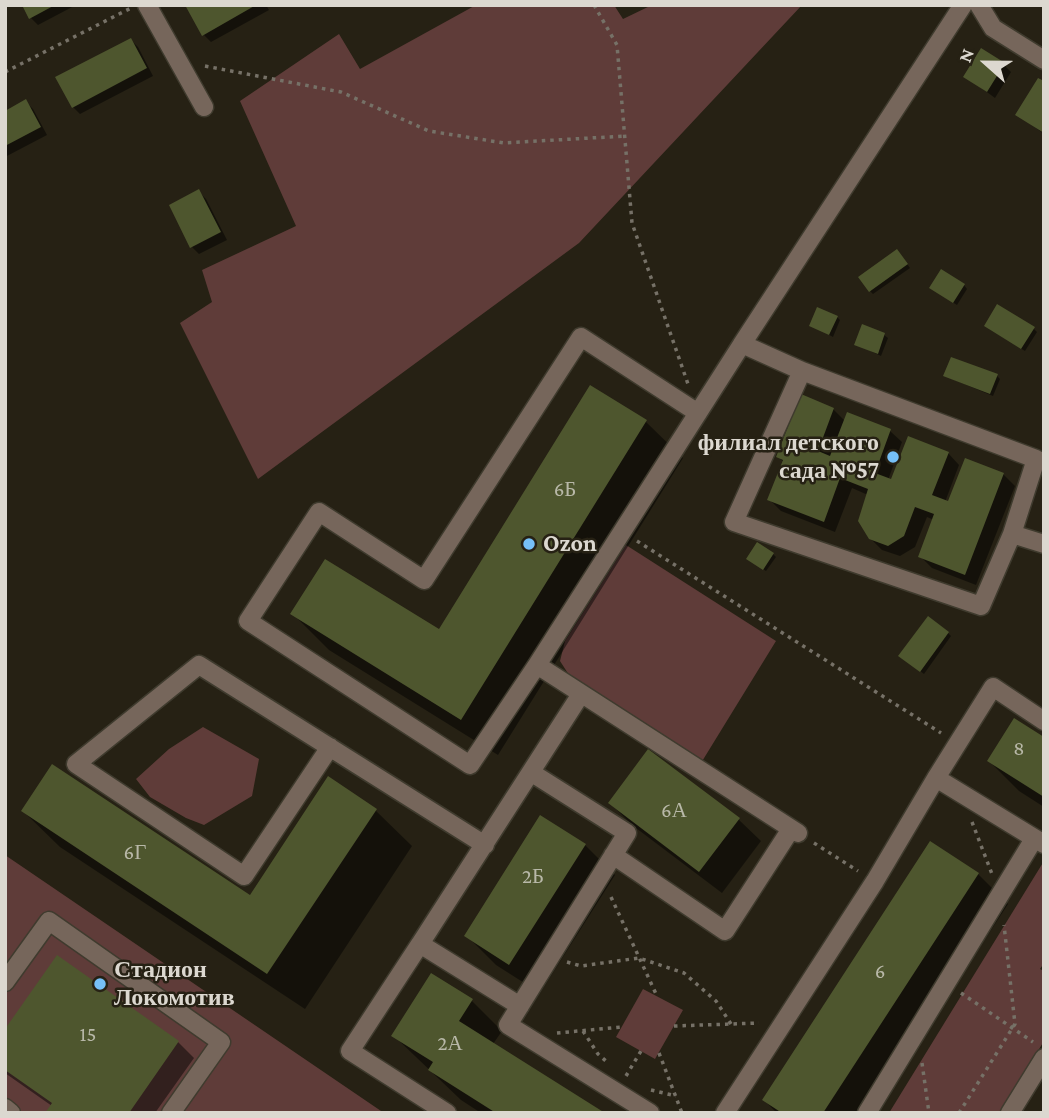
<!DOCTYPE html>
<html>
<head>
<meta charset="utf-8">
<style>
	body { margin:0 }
	#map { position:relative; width:1049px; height:1118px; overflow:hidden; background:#262114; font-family:"Crimson Pro",serif }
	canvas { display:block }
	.frame { position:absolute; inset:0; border:7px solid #dcd8d0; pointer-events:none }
	.north { position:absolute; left:951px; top:28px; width:70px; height:70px; -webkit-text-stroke:5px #262114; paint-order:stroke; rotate:291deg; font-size:19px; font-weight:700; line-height:28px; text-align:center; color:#dcd8d0 }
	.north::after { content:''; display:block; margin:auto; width:24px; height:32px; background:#dcd8d0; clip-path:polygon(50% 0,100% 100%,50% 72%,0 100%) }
</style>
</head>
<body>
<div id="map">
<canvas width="1049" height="1118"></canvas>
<div class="frame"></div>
<div class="north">N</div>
</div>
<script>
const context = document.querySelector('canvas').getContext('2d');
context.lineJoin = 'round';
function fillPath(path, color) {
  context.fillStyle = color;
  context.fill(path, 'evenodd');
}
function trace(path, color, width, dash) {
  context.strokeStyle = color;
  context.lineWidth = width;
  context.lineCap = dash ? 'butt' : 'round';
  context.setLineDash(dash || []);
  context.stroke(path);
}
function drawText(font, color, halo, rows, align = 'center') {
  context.font = font + ' "Crimson Pro",serif';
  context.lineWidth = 5;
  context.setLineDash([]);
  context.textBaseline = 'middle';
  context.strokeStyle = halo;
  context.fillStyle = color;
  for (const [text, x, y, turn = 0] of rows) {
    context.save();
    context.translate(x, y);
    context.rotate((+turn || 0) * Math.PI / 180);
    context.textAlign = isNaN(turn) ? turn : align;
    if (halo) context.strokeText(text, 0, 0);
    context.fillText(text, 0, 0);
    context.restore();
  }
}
fillPath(new Path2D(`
	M 476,5 L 614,5 L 623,19 L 652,5 L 802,5 L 579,243 L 258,479 L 180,323 L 212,302 L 202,270 L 296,226 L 240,101 L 339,34 L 360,69 Z
	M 626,545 L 776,641 L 701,763 L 569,675 L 560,661 L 565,641 Z
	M 203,727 L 259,759 L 252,796 L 204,825 L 186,818 L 150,797 L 136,779 L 169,749 Z
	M 5,855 L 384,1113 L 5,1113 Z
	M 1044,861 L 1044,963 L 1040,969 L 1044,971 L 1044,1041 L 1000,1113 L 889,1113 Z
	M 643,989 L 683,1010 L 655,1059 L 616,1037 Z`), '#5f3c39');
fillPath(new Path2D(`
	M 24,5 L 76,5 L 38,25 L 31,18 Z
	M 187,5 L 266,5 L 269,10 L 211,42 L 204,35 Z
	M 131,40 L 138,47 L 153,76 L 80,114 L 73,107 Z
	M 1004,65 L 1011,72 L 995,98 L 965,76 Z
	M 1044,83 L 1044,134 L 1017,114 Z
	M 26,102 L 33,109 L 47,135 L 5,157 L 5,113 Z
	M 199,192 L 206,199 L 227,240 L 199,254 L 192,247 Z
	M 900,254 L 910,268 L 873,294 L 870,291 Z
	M 964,285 L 967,289 L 957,305 L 935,291 Z
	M 837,317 L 840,320 L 833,337 L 811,325 Z
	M 989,329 L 1034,329 L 1037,332 L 1025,351 Z
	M 884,335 L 888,338 L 881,356 L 856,344 Z
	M 945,376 L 997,376 L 1000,379 L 993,396 Z
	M 591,387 L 646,422 L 683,458 L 498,755 L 329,650 L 293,614 L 439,632 Z
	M 833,409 L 845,421 L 848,415 L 890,431 L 902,442 L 888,480 L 892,482 L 948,453 L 959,465 L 945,502 L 949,504 L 1003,474 L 1015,486 L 976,585 L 932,568 L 920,556 L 934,520 L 927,517 L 915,547 L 900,556 L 882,550 L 870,538 L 868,495 L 852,488 L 835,532 L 781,511 L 769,499 L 784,462 L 778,457 Z
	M 773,554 L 776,557 L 766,571 L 752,562 Z
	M 948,633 L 951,636 L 924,674 L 904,659 Z
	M 1044,739 L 1044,807 L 1019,791 L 989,761 Z
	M 610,803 L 738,819 L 761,841 L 722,893 L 632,825 Z
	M 375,810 L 412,846 L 305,1009 L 60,847 L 23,811 L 250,897 Z
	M 585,845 L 615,875 L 540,993 L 496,965 L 466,935 Z
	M 978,874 L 1008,904 L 872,1113 L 777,1113 L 764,1100 Z
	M 58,957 L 178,1042 L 194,1058 L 155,1113 L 47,1113 L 52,1106 L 5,1073 L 5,1032 Z
	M 472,1001 L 502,1031 L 493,1044 L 601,1113 L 481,1113 L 461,1100 L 393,1035 Z`), '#0007');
fillPath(new Path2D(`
	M 22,5 L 55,5 L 29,19 Z
	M 185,5 L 256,5 L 202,36 Z
	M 131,38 L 147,68 L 72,108 L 55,77 Z
	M 981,48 L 1005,63 L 987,92 L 963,77 Z
	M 1038,78 L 1044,81 L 1044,133 L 1015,115 Z
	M 26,99 L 41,127 L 5,146 L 5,111 Z
	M 199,189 L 221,232 L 190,248 L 169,205 Z
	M 897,249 L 908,264 L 869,292 L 858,277 Z
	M 941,269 L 965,284 L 953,303 L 929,288 Z
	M 997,304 L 1035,327 L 1021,349 L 984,326 Z
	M 817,307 L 838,316 L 829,335 L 809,326 Z
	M 862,324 L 885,333 L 878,354 L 854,345 Z
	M 951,357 L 998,374 L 990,394 L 943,376 Z
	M 590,385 L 647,420 L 461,720 L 290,614 L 325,559 L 439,629 Z
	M 801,394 L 834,408 L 818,451 L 830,456 L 847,412 L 891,429 L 875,473 L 891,479 L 908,436 L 949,452 L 932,495 L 948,501 L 965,458 L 1004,473 L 965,575 L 918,557 L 934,514 L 915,507 L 904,536 L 888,546 L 869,539 L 858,521 L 868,489 L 840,478 L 824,522 L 767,500 L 783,460 L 776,457 Z
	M 757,542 L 774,553 L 763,570 L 746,559 Z
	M 928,616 L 949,632 L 920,672 L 898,656 Z
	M 1014,718 L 1044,737 L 1044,797 L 987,761 Z
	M 648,749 L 740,818 L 699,872 L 608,803 Z
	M 52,764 L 250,895 L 328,776 L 377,809 L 267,974 L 21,811 Z
	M 540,815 L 586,844 L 509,965 L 464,936 Z
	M 930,841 L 979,873 L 823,1113 L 782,1113 L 762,1100 Z
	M 57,955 L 179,1041 L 129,1113 L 45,1113 L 52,1103 L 5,1070 L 5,1029 Z
	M 431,973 L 473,999 L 459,1021 L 605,1113 L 496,1113 L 428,1070 L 433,1062 L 391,1036 Z`), '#4e562e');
const minor = new Path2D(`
	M 147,5 L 204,107
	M 979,5 L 993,28 L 1044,60
	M 802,371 L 1036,459 L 1012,534 L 981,606 L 734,522 Z
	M 802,371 L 742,344 L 963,5
	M 698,413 L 581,337 L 424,580 L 319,512 L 248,621 L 470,765 L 537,665 L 742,344
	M 1012,534 L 1044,544
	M 537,665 L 798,833
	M 330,747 L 244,876 L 76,764 L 199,665 L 485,845
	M 532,773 L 627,833 L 508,1025 L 650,1113
	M 1044,844 L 936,778 L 993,687 L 1044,721
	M 613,855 L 725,931 L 791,829
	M 420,944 L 350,1051 L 447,1113
	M 5,982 L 49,921 L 221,1042 L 171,1113
	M 520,1006 L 420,944 L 581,694
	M 5,1108 L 11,1113
	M 725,1113 L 875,881 L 936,778
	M 867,1113 L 1034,839
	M 1010,1113 L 1044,1058`);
trace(minor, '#3f3b2e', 21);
trace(new Path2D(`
	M 594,5 L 617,45 L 632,223 L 688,384
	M 205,66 L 341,92 L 429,131 L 504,143 L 625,136
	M 5,72 L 131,8
	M 637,541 L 941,733
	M 972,822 L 992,874
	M 814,843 L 858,871
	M 611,897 L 657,996
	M 567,962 L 581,966 L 639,958 L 684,973 L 716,1001 L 731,1024
	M 961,993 L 1033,1042
	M 674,1026 L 759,1023
	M 583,1031 L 598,1054 L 607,1062
	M 557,1033 L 622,1027
	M 659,1053 L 682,1113
	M 922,1063 L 929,1113
	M 626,1076 L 641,1051
	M 651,1090 L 676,1096
	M 959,1113 L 1015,1024 L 1004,925`), '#767167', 3.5, [3.5, 5]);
trace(minor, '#76665b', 18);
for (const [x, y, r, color] of [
	[893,457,7,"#76c0f7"],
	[529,544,7,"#76c0f7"],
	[100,984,7,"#76c0f7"]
]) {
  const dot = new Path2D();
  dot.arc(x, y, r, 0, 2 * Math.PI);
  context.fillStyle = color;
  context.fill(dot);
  trace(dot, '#262114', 2.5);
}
drawText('21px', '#b8b8a8', null, [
	["6Б",565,490],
	["8",1019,749],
	["6А",674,811],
	["6Г",135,853],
	["2Б",533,877],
	["6",880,972],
	["15",88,1035],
	["2А",450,1044]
]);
drawText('bold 24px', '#dcd8d0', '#262114', [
	["филиал детского",879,443,"right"],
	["сада №57",879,471,"right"],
	["Ozon",543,544],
	["Стадион",114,970],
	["Локомотив",114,998]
], 'left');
</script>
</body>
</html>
